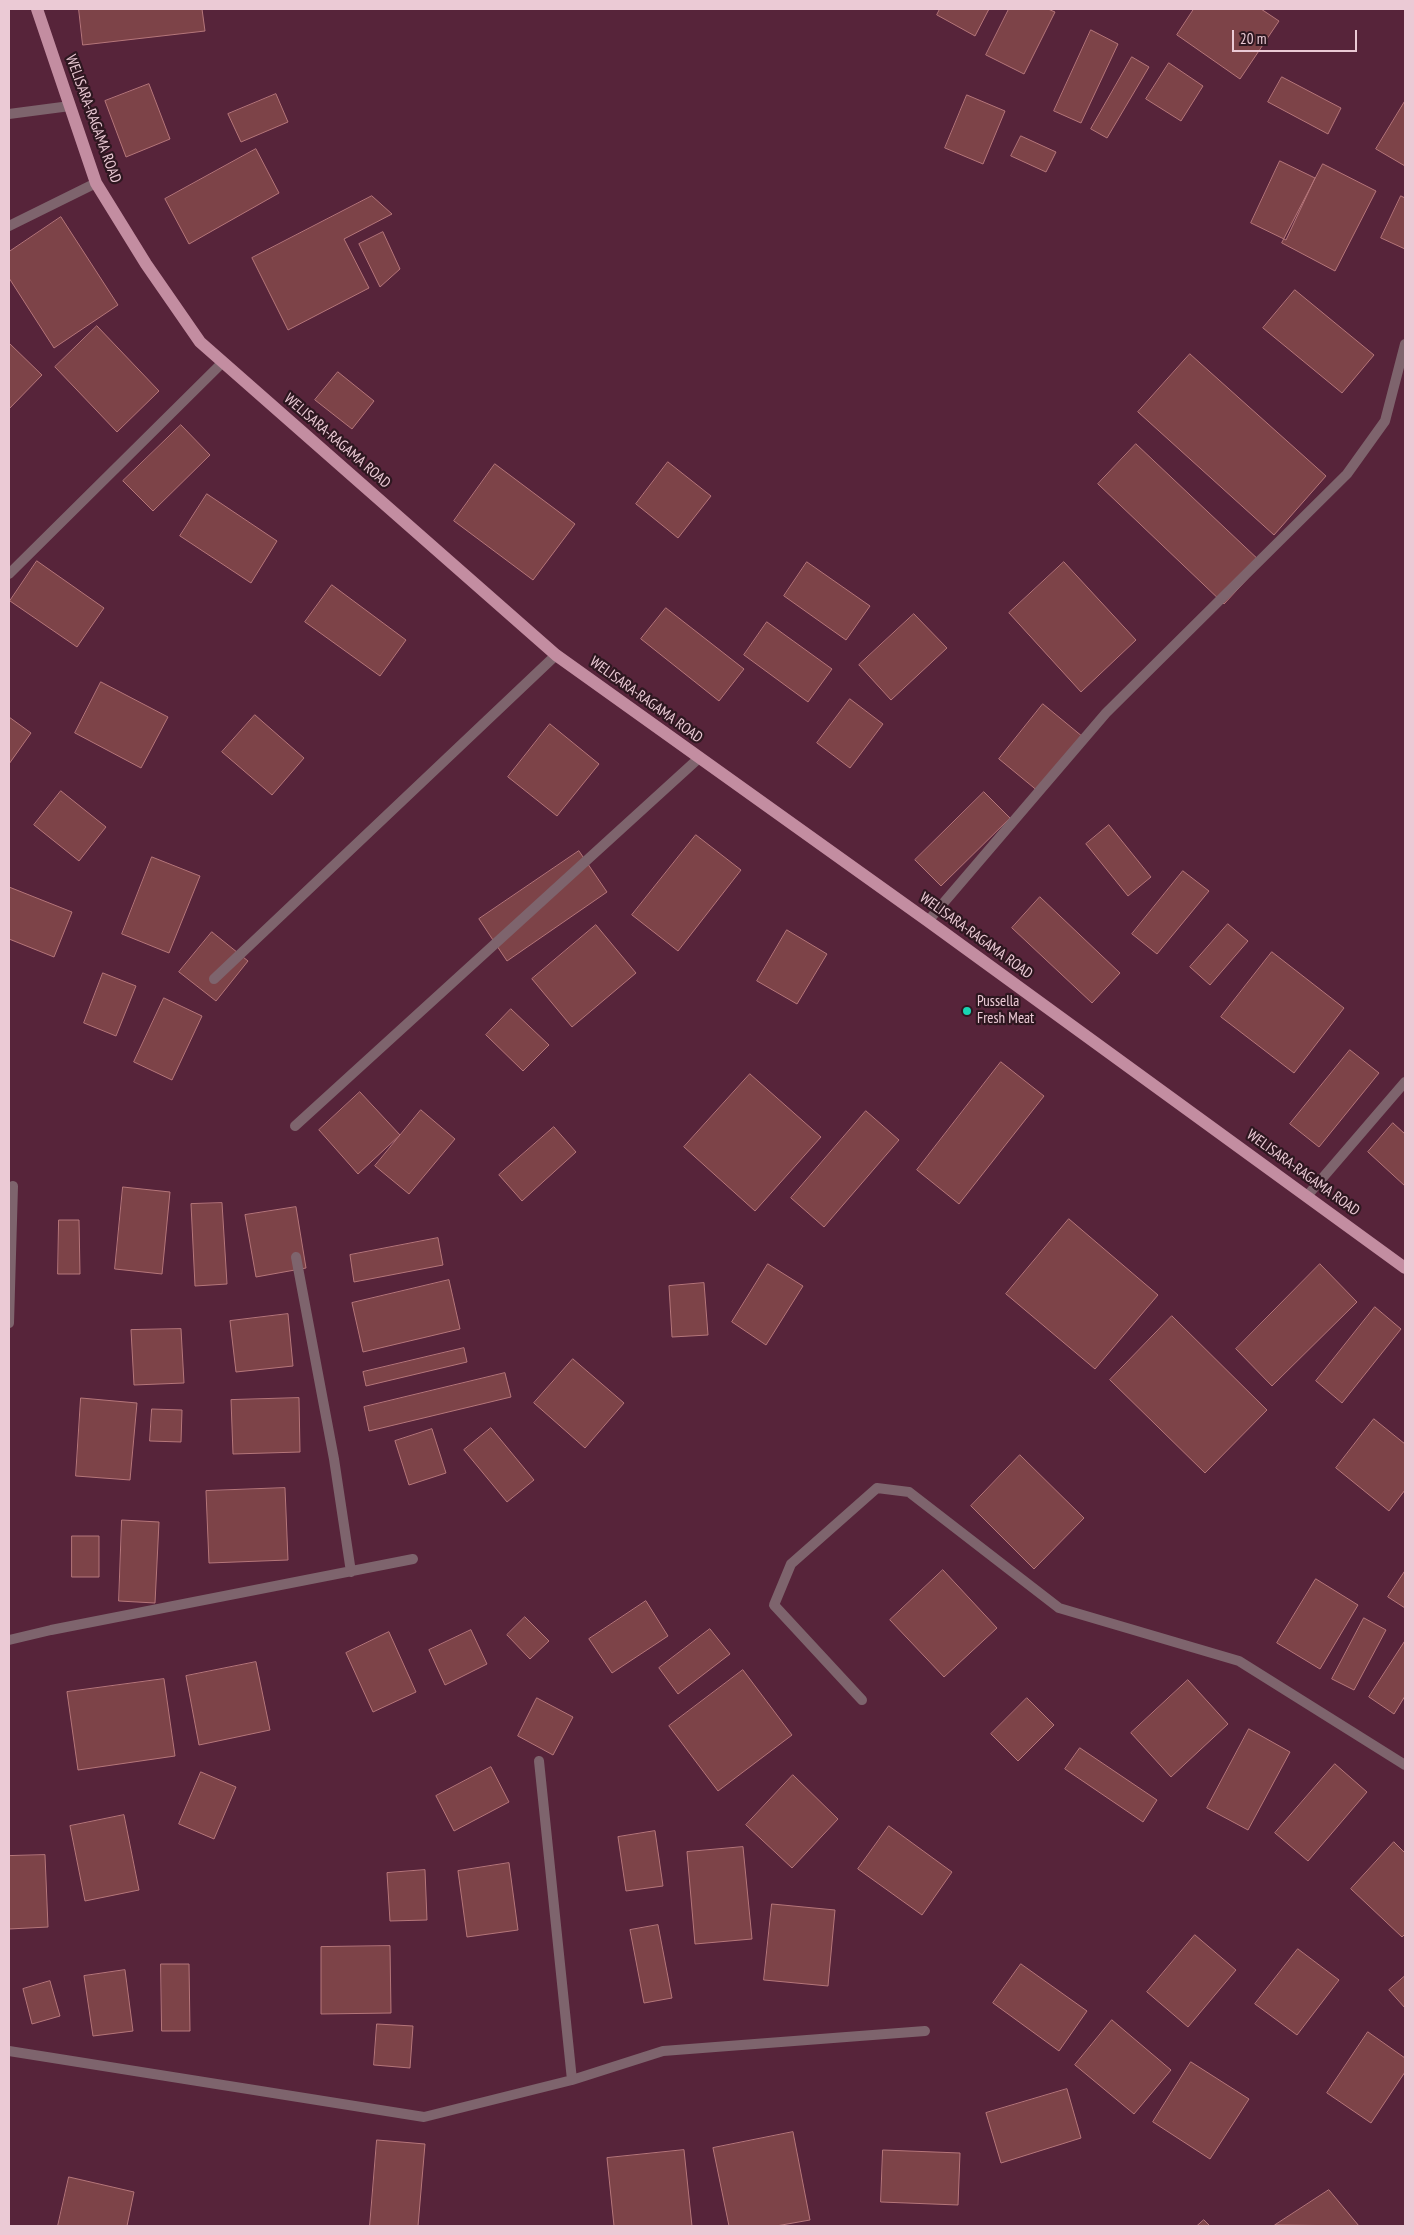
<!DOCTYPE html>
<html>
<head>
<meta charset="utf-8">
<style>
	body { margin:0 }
	#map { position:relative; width:1414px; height:2235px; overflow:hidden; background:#57243a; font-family:"PT Sans Narrow",sans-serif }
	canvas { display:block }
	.frame { position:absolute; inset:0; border:10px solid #ebcad5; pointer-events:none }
	.scale { position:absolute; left:1232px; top:30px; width:125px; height:22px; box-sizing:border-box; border:2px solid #ebcad5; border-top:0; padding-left:6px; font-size:15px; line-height:18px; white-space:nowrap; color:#ebcad5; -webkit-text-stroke:4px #2e1720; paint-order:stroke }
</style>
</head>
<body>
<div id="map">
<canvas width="1414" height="2235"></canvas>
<div class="frame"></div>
<div class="scale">20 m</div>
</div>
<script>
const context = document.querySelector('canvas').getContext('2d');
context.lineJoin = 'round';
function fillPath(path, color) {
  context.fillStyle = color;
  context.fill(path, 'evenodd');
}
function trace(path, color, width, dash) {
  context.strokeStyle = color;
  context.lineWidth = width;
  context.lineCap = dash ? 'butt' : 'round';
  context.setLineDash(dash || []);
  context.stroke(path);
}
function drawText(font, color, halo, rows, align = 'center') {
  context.font = font + ' "PT Sans Narrow",sans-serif';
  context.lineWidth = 4.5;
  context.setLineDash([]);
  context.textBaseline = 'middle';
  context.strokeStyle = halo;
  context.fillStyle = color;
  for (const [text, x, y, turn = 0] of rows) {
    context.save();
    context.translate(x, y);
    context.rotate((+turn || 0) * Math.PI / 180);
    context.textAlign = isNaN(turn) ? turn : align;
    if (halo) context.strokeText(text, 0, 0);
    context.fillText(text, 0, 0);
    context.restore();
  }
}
const building = new Path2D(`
	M 79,9 L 202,9 L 205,31 L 83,45 Z
	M 940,9 L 989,9 L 975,36 L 937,15 Z
	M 1009,9 L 1048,9 L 1055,12 L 1024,74 L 986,55 Z
	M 1194,9 L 1261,9 L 1279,21 L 1240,79 L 1177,35 Z
	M 1091,30 L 1118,44 L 1081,123 L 1054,111 Z
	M 1132,57 L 1149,67 L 1107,138 L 1091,129 Z
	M 1169,63 L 1203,86 L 1181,121 L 1146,99 Z
	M 1282,77 L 1341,108 L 1328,134 L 1268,102 Z
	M 149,84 L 170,139 L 126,157 L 105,101 Z
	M 276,94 L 288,122 L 241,142 L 228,114 Z
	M 967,95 L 1005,111 L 983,164 L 945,148 Z
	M 1405,101 L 1405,166 L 1376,149 Z
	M 1021,136 L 1056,152 L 1046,172 L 1011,156 Z
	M 256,149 L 279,193 L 189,244 L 165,199 Z
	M 1280,161 L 1315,178 L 1286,240 L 1251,223 Z
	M 1323,164 L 1376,191 L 1335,271 L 1282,243 Z
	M 372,196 L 392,214 L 344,239 L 369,288 L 288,330 L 252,258 Z
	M 1401,196 L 1405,198 L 1405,249 L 1381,238 Z
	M 61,217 L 118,305 L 54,348 L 9,278 L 9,252 Z
	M 383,232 L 400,269 L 380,287 L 359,244 Z
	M 1295,290 L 1374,355 L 1342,393 L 1263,328 Z
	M 97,326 L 159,391 L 117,432 L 55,367 Z
	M 9,343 L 42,375 L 9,409 Z
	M 1190,354 L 1326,476 L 1274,535 L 1138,412 Z
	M 338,372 L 374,401 L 352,429 L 315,400 Z
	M 181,425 L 210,455 L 153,511 L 123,481 Z
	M 1136,444 L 1262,563 L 1224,604 L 1098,484 Z
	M 668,462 L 711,496 L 678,538 L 636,504 Z
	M 495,464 L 575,524 L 533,580 L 454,521 Z
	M 207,494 L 277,541 L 251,583 L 180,536 Z
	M 37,561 L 104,608 L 77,647 L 10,601 Z
	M 807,562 L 870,606 L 846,640 L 784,596 Z
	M 1064,562 L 1136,640 L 1081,692 L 1009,613 Z
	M 332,585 L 406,640 L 380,676 L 305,622 Z
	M 666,608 L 744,669 L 719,701 L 641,639 Z
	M 914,614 L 947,648 L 891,700 L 859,665 Z
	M 767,622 L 832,669 L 808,702 L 744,655 Z
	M 101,682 L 168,717 L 141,768 L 75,733 Z
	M 850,699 L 883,724 L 850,768 L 817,743 Z
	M 1043,704 L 1083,737 L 1039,792 L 999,759 Z
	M 255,715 L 304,758 L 272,795 L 222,752 Z
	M 9,717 L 31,733 L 9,764 Z
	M 550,724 L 599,764 L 557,816 L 508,777 Z
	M 61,791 L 106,827 L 79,861 L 34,825 Z
	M 984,792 L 1010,818 L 941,886 L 915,860 Z
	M 1109,825 L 1151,877 L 1128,896 L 1086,844 Z
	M 696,835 L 741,870 L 678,951 L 632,915 Z
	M 579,851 L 607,892 L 507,961 L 479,919 Z
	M 152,857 L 200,876 L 169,953 L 122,934 Z
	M 1183,871 L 1209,891 L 1157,954 L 1132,934 Z
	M 9,887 L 72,912 L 54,957 L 9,939 Z
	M 1040,897 L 1120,973 L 1092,1003 L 1012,928 Z
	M 1228,924 L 1248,941 L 1210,985 L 1190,967 Z
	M 596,925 L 636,973 L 572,1027 L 532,979 Z
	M 787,930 L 827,954 L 797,1004 L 757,981 Z
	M 212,932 L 248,961 L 216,1001 L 179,972 Z
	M 1272,952 L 1344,1008 L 1294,1073 L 1221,1017 Z
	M 103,973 L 136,986 L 116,1036 L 84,1023 Z
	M 164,998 L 202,1016 L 172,1080 L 134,1062 Z
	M 511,1009 L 549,1045 L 523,1071 L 486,1035 Z
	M 1350,1050 L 1379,1073 L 1319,1147 L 1290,1124 Z
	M 1001,1062 L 1044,1096 L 959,1204 L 917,1170 Z
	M 750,1074 L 821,1137 L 755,1211 L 684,1147 Z
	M 360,1092 L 400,1135 L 358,1174 L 319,1130 Z
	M 421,1110 L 455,1139 L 409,1194 L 375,1166 Z
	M 866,1111 L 899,1140 L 824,1227 L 791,1198 Z
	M 1393,1123 L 1405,1134 L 1405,1186 L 1368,1152 Z
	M 554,1127 L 576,1152 L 522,1201 L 499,1175 Z
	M 123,1187 L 170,1192 L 162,1274 L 115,1269 Z
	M 222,1203 L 227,1284 L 195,1286 L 191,1204 Z
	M 296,1207 L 306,1268 L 256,1277 L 245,1215 Z
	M 1069,1219 L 1158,1295 L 1095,1369 L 1006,1294 Z
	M 59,1220 L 79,1220 L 80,1274 L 58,1274 Z
	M 438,1238 L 443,1265 L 354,1282 L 350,1255 Z
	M 768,1264 L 803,1286 L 766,1345 L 732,1322 Z
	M 1320,1264 L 1357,1302 L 1272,1386 L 1236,1349 Z
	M 449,1280 L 460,1329 L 363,1352 L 352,1303 Z
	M 704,1283 L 708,1335 L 672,1337 L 669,1286 Z
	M 1375,1307 L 1401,1329 L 1342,1403 L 1316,1381 Z
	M 288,1314 L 293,1366 L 236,1372 L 230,1321 Z
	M 1172,1316 L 1267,1410 L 1205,1473 L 1110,1380 Z
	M 181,1329 L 184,1383 L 134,1385 L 131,1330 Z
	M 464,1348 L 467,1362 L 366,1386 L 363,1372 Z
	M 573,1359 L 624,1403 L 585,1448 L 534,1403 Z
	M 505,1373 L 511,1397 L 369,1431 L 364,1407 Z
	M 81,1398 L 137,1403 L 130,1480 L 76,1476 Z
	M 299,1398 L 300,1452 L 233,1454 L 231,1400 Z
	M 152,1409 L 182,1410 L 181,1442 L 150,1441 Z
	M 1374,1419 L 1405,1444 L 1405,1490 L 1389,1511 L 1336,1468 Z
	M 491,1428 L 534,1480 L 507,1502 L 464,1450 Z
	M 432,1429 L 446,1473 L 409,1485 L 395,1441 Z
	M 1020,1455 L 1084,1518 L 1034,1569 L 971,1506 Z
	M 285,1488 L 288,1560 L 209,1563 L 206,1491 Z
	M 122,1520 L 159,1522 L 155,1603 L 119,1601 Z
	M 72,1536 L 99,1536 L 99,1577 L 72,1577 Z
	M 943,1570 L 997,1628 L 944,1677 L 890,1620 Z
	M 1405,1571 L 1405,1608 L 1388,1597 Z
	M 1316,1579 L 1358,1605 L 1320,1669 L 1277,1643 Z
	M 646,1601 L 668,1636 L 612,1673 L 589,1639 Z
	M 525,1617 L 549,1641 L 530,1659 L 507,1635 Z
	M 1364,1618 L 1386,1630 L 1354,1690 L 1332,1679 Z
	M 710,1629 L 730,1654 L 678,1694 L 659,1668 Z
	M 471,1630 L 487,1664 L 445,1685 L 429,1650 Z
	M 389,1632 L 416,1692 L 373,1712 L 346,1653 Z
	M 1405,1641 L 1405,1696 L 1394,1714 L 1369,1697 Z
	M 256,1662 L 270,1730 L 199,1745 L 186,1676 Z
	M 743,1670 L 792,1735 L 718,1791 L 669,1726 Z
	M 164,1679 L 175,1756 L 78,1770 L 67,1692 Z
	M 1188,1680 L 1228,1724 L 1171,1777 L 1131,1733 Z
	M 537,1698 L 573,1717 L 553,1755 L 518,1736 Z
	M 1027,1698 L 1054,1725 L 1018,1761 L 991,1734 Z
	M 1249,1729 L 1290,1752 L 1248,1830 L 1207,1808 Z
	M 1080,1748 L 1157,1800 L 1143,1822 L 1065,1769 Z
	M 1335,1764 L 1367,1792 L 1308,1861 L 1275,1833 Z
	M 491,1767 L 509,1802 L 454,1831 L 436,1796 Z
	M 201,1772 L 236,1787 L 214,1839 L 179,1824 Z
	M 793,1775 L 838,1819 L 792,1868 L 746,1825 Z
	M 124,1815 L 139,1890 L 85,1901 L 70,1826 Z
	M 889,1826 L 952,1872 L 922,1915 L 858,1869 Z
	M 655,1831 L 663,1886 L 626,1891 L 618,1837 Z
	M 1394,1842 L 1405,1853 L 1405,1934 L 1402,1937 L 1351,1889 Z
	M 743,1847 L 752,1939 L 695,1944 L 687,1852 Z
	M 45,1855 L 48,1927 L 9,1929 L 9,1856 Z
	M 509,1863 L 518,1930 L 467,1937 L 458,1871 Z
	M 425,1870 L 427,1920 L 390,1921 L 387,1873 Z
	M 772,1904 L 835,1910 L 828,1986 L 764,1980 Z
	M 658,1925 L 672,1998 L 644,2003 L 630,1930 Z
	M 1195,1935 L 1236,1970 L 1188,2027 L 1147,1992 Z
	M 390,1946 L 391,2013 L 321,2014 L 321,1947 Z
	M 1298,1949 L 1339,1980 L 1297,2035 L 1255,2004 Z
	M 161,1964 L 189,1964 L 190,2031 L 162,2031 Z
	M 1021,1964 L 1087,2011 L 1059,2051 L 993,2003 Z
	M 125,1970 L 133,2031 L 93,2036 L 84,1976 Z
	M 1405,1976 L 1405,2008 L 1389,1990 Z
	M 50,1981 L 60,2016 L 32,2024 L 23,1989 Z
	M 1112,2020 L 1171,2070 L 1134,2114 L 1075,2065 Z
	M 377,2024 L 413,2026 L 410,2068 L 374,2065 Z
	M 1368,2032 L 1405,2058 L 1405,2072 L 1371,2123 L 1327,2093 Z
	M 1191,2062 L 1249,2099 L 1210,2159 L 1153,2122 Z
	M 1067,2089 L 1081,2138 L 1001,2163 L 986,2113 Z
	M 793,2132 L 810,2220 L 776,2226 L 729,2226 L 713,2148 Z
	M 377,2140 L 425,2144 L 418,2226 L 370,2226 Z
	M 684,2150 L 692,2226 L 614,2226 L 607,2158 Z
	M 883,2150 L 960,2153 L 958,2205 L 881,2202 Z
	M 69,2177 L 134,2192 L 127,2226 L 58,2226 Z
	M 1329,2190 L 1359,2226 L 1275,2225 Z
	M 1204,2220 L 1210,2226 L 1197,2226 Z`);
fillPath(building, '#7d4348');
trace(building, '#b5767a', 1);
trace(new Path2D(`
	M 1307,1196 L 1405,1082`), '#7e646d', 10);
trace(new Path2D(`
	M 9,114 L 70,106
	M 9,226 L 96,183
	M 9,574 L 223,362
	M 928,921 L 1106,713 L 1347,474 L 1385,421 L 1405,344
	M 214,979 L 556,655
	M 295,1126 L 699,758
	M 296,1257 L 334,1459 L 351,1572
	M 9,1323 L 13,1186
	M 9,1640 L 51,1630 L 413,1559
	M 862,1700 L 774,1605 L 791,1564 L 877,1488 L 909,1492 L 1059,1608 L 1239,1661 L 1405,1765
	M 539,1761 L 572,2080
	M 9,2051 L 424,2117 L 572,2080 L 663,2051 L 925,2031`), '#7e646d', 10);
trace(new Path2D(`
	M 37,9 L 96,183 L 146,264 L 200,342 L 556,655 L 928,921 L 1405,1268`), '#c38da1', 12);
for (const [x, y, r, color] of [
	[967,1011,5,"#18d5b2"]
]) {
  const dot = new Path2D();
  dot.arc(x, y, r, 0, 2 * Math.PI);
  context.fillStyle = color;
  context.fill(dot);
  trace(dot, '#2e1720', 2);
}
drawText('15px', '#ebcad5', '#2e1720', [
	["WELISARA-RAGAMA ROAD",93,119,70],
	["WELISARA-RAGAMA ROAD",337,441,41],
	["WELISARA-RAGAMA ROAD",646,700,36],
	["WELISARA-RAGAMA ROAD",976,936,36],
	["WELISARA-RAGAMA ROAD",1303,1173,36]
]);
drawText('15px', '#ebcad5', '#2e1720', [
	["Pussella",977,1002],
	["Fresh Meat",977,1019]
], 'left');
</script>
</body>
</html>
